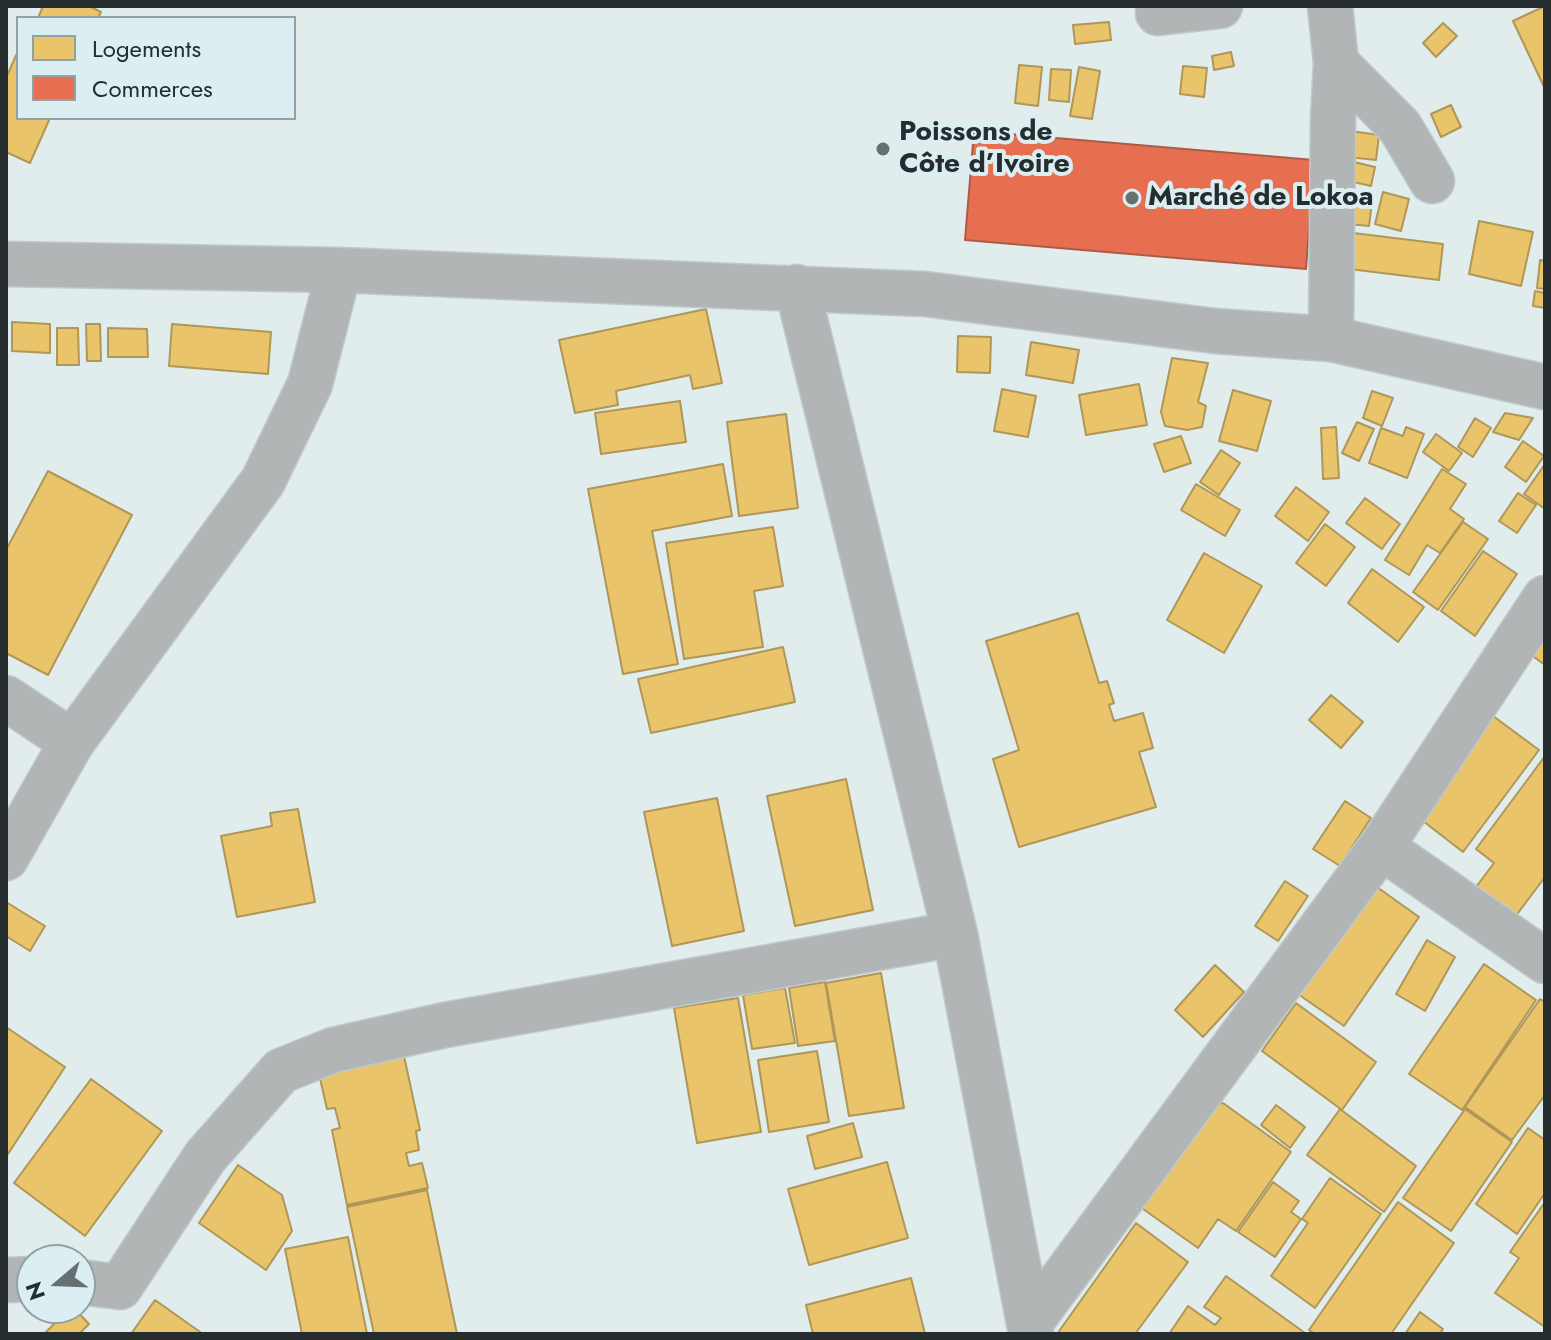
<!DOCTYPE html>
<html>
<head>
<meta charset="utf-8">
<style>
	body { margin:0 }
	#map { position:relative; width:1551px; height:1340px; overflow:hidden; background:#e1eced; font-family:Jost,sans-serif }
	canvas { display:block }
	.frame { position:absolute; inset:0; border:8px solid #252d2e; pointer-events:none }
	.legend { position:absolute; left:16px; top:16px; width:280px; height:104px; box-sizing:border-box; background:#dbeff3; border:2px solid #92a1a4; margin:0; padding:10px 14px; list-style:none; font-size:24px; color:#252d2e }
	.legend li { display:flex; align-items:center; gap:16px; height:40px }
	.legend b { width:40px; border:2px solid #92a1a4 }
	.north { position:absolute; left:16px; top:1244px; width:80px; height:80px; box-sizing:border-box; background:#dbeff3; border:2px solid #92a1a4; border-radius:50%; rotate:251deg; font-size:22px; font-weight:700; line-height:32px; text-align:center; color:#252d2e }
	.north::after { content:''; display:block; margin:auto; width:28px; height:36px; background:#677071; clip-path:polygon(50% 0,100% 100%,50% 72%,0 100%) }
</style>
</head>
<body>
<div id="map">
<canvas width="1551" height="1340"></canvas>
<div class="frame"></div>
<ul class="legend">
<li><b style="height:22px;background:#e9c46a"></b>Logements</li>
<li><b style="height:22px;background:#e76f51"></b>Commerces</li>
</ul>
<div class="north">N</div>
</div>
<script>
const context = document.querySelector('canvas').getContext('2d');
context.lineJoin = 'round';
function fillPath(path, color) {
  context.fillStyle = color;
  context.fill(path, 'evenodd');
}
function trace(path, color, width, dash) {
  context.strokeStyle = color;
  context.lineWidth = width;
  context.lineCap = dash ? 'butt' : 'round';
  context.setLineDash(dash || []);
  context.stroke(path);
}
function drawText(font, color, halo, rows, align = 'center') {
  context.font = font + ' Jost,sans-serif';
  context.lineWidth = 8;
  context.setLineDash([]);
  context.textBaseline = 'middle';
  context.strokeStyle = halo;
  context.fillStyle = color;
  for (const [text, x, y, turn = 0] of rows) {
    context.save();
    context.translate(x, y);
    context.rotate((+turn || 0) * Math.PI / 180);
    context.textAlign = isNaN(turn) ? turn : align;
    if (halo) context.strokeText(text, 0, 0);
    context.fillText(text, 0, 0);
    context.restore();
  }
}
const homes = new Path2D(`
	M 43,6 L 89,6 L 101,12 L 98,18 L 38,18 Z
	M 1545,6 L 1545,89 L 1513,21 Z
	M 1109,22 L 1111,40 L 1075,44 L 1073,25 Z
	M 1443,23 L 1457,36 L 1436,57 L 1423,43 Z
	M 18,51 L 18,118 L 50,118 L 30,163 L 6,152 L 6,78 Z
	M 1231,52 L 1234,66 L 1214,70 L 1212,56 Z
	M 1019,65 L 1042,67 L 1038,106 L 1015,103 Z
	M 1183,66 L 1207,68 L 1204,97 L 1180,94 Z
	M 1079,67 L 1100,71 L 1092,119 L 1070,116 Z
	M 1051,69 L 1071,70 L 1069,102 L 1049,100 Z
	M 1451,105 L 1461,127 L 1441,137 L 1431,114 Z
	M 1351,131 L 1379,135 L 1376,160 L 1348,157 Z
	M 1350,161 L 1375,167 L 1371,186 L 1345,180 Z
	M 1342,191 L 1373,194 L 1369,226 L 1339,223 Z
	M 1383,192 L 1409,199 L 1401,231 L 1375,224 Z
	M 1479,221 L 1533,232 L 1521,286 L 1469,274 Z
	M 1337,231 L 1443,244 L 1439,280 L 1333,267 Z
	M 1540,260 L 1545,261 L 1545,289 L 1537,288 Z
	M 1535,291 L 1545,293 L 1545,308 L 1533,306 Z
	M 706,309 L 722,383 L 693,389 L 690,375 L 616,391 L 618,405 L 575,413 L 559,340 Z
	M 12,322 L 50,324 L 50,353 L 12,351 Z
	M 86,324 L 100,324 L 101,361 L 87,361 Z
	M 172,324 L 271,332 L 268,374 L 169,366 Z
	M 57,328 L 78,328 L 79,365 L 57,365 Z
	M 108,328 L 147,329 L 148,357 L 108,357 Z
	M 958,336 L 991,337 L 990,373 L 957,372 Z
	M 1031,342 L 1079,350 L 1073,383 L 1026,375 Z
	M 1172,358 L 1208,363 L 1198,402 L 1206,406 L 1202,427 L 1187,430 L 1165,426 L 1161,412 Z
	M 1139,384 L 1147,425 L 1086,435 L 1079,395 Z
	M 1002,389 L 1036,396 L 1028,437 L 994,431 Z
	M 1233,390 L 1271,401 L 1257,451 L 1219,441 Z
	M 1372,391 L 1393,398 L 1382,426 L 1363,418 Z
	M 680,401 L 686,442 L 601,454 L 595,413 Z
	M 1505,413 L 1533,418 L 1519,440 L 1493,432 Z
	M 786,414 L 798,508 L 739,516 L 727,422 Z
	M 1475,418 L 1491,428 L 1473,457 L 1458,447 Z
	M 1357,422 L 1374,429 L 1359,461 L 1342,453 Z
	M 1336,427 L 1339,478 L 1323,479 L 1321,428 Z
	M 1406,427 L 1424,434 L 1407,478 L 1369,463 L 1381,428 L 1403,436 Z
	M 1436,434 L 1462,453 L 1449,471 L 1423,452 Z
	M 1181,436 L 1191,463 L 1164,472 L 1154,444 Z
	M 1523,441 L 1544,456 L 1526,482 L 1505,467 Z
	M 1221,450 L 1240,463 L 1219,495 L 1200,482 Z
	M 723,464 L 732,516 L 652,531 L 678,664 L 623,674 L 588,489 Z
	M 1545,464 L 1545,509 L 1524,494 Z
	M 1442,469 L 1466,484 L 1450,509 L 1464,519 L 1440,553 L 1427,545 L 1409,575 L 1385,560 Z
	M 48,471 L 132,515 L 48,675 L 6,653 L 6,550 Z
	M 1196,484 L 1240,510 L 1225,536 L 1181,510 Z
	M 1296,487 L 1329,512 L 1308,541 L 1275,516 Z
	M 1518,493 L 1536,505 L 1517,533 L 1499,521 Z
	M 1365,498 L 1400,524 L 1382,549 L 1346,523 Z
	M 1463,522 L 1488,539 L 1438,610 L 1413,592 Z
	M 1325,524 L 1355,547 L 1326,586 L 1296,563 Z
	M 773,527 L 783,586 L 754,591 L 763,647 L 684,659 L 666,543 Z
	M 1483,551 L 1517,574 L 1475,636 L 1441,611 Z
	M 1204,553 L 1262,586 L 1224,653 L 1167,620 Z
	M 1372,569 L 1424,607 L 1398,642 L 1348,603 Z
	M 1545,612 L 1545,665 L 1520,647 Z
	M 1078,613 L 1099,683 L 1107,681 L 1114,703 L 1109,705 L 1114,721 L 1143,713 L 1153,748 L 1139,752 L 1156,807 L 1019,847 L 993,759 L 1019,750 L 986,641 Z
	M 783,647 L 795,702 L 651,733 L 638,679 Z
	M 1331,695 L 1363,722 L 1341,748 L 1309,720 Z
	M 1489,713 L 1539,750 L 1463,852 L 1414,814 Z
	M 1545,756 L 1545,877 L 1515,917 L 1476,887 L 1494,863 L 1476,849 Z
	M 846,779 L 873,910 L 795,926 L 767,796 Z
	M 717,798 L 744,931 L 672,946 L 644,812 Z
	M 1345,801 L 1371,818 L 1340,866 L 1313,849 Z
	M 298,809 L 315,902 L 237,917 L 221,836 L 272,826 L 270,813 Z
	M 1285,881 L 1308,896 L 1278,941 L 1255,926 Z
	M 1370,882 L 1419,917 L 1344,1026 L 1295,992 Z
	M 6,902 L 45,926 L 30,951 L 6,936 Z
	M 1427,940 L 1455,957 L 1425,1011 L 1396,994 Z
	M 1484,964 L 1536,1000 L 1462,1110 L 1409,1074 Z
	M 1215,965 L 1244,992 L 1203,1037 L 1175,1010 Z
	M 881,973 L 904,1108 L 849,1116 L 826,983 Z
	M 825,982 L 835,1041 L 798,1046 L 789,988 Z
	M 785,988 L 795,1043 L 752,1049 L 743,995 Z
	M 738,998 L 761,1132 L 697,1143 L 674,1008 Z
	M 1540,999 L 1545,1002 L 1545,1095 L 1512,1140 L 1465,1107 Z
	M 1296,1003 L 1376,1062 L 1342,1110 L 1262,1051 Z
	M 6,1027 L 65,1067 L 6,1157 Z
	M 817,1051 L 829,1122 L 769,1132 L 758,1060 Z
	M 404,1056 L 420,1130 L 416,1131 L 419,1150 L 406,1153 L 409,1166 L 422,1163 L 428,1188 L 347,1205 L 332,1130 L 340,1128 L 335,1108 L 327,1109 L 319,1074 Z
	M 91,1079 L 162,1131 L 85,1236 L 14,1183 Z
	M 1223,1103 L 1291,1152 L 1236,1231 L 1218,1219 L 1198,1248 L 1129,1199 L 1195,1107 Z
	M 1276,1105 L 1305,1127 L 1290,1148 L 1261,1125 Z
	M 1340,1109 L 1416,1166 L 1384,1212 L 1307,1155 Z
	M 1465,1109 L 1512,1142 L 1451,1231 L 1403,1198 Z
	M 853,1123 L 862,1157 L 815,1169 L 807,1136 Z
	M 1528,1128 L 1545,1140 L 1545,1193 L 1517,1234 L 1476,1204 Z
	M 887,1162 L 908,1238 L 809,1265 L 788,1189 Z
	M 238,1165 L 282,1195 L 292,1231 L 266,1270 L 199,1223 Z
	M 1330,1178 L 1381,1214 L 1315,1308 L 1271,1276 L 1308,1223 L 1302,1219 Z
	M 1273,1182 L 1299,1201 L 1291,1212 L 1301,1219 L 1275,1257 L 1238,1232 Z
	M 427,1190 L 457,1334 L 374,1334 L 347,1207 Z
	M 1398,1202 L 1454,1243 L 1391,1334 L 1315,1334 L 1309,1330 Z
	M 1545,1202 L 1545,1327 L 1495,1293 L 1519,1258 L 1510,1252 Z
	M 1136,1223 L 1188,1262 L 1135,1334 L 1057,1334 Z
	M 348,1237 L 367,1334 L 302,1334 L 285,1249 Z
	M 1226,1276 L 1305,1333 L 1305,1334 L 1169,1334 L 1188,1306 L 1215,1325 L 1221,1318 L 1204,1307 Z
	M 911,1278 L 925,1334 L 813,1334 L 806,1305 Z
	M 155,1300 L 203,1334 L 131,1334 Z
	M 70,1308 L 74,1308 L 89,1324 L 79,1334 L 44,1334 Z
	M 1420,1312 L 1443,1329 L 1440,1334 L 1405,1334 Z`);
fillPath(homes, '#e9c46a');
trace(homes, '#ae9758', 2);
const shops = new Path2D(`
	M 974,131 L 1314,160 L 1306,269 L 965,240 Z`);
fillPath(shops, '#e76f51');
trace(shops, '#ad5b46', 2);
const minor = new Path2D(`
	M 1330,6 L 1336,63 L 1333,119 L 1331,339
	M 1158,13 L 1220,6
	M 1336,63 L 1400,127 L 1432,181
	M 6,264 L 339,270 L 925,294 L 1215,331 L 1331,339 L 1545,387
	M 797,287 L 955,934 L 1031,1334
	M 6,698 L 72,742
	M 1381,847 L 1545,961
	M 6,858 L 72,742 L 263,481 L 310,384 L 339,270
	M 6,1280 L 32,1279
	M 80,1282 L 120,1287 L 205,1157 L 281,1071 L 333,1050 L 445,1025 L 955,934
	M 1030,1323 L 1381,847 L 1545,598`);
trace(minor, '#c0c9ca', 47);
trace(minor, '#b1b5b6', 44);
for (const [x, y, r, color] of [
	[883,149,8,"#677071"],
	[1132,198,8,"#677071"]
]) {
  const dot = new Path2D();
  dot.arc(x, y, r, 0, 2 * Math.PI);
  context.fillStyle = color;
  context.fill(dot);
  trace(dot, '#dbeff3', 3);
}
drawText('bold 28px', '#252d2e', '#dbeff3', [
	["Poissons de",899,133],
	["Côte d’Ivoire",899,165],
	["Marché de Lokoa",1148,198]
], 'left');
</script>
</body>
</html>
